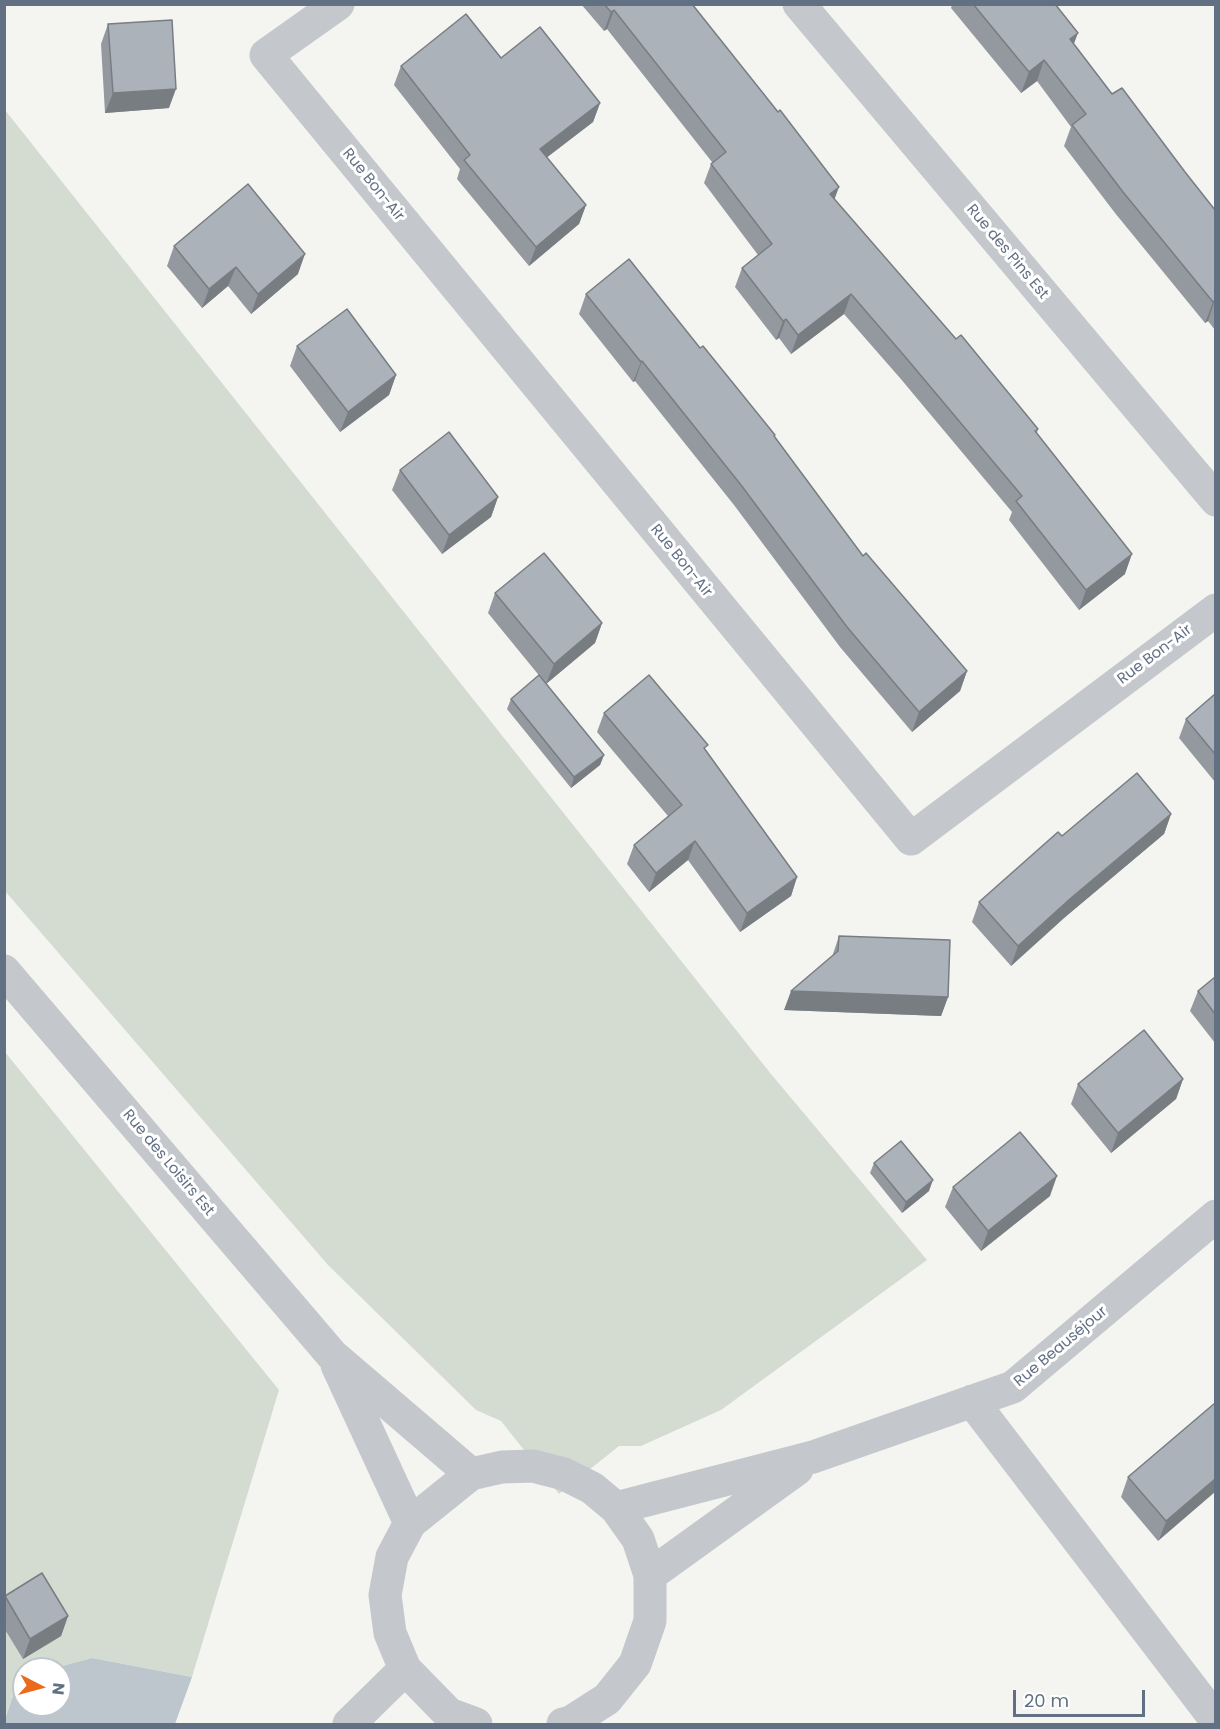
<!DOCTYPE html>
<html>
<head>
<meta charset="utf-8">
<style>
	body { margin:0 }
	#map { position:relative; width:1220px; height:1729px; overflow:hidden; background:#f4f5f1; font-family:Poppins,sans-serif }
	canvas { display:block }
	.frame { position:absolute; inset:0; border:6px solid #627084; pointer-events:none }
	.north { position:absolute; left:12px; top:1657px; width:60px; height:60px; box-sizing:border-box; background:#fff; border:2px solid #c0c6ce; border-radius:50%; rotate:96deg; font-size:16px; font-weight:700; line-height:24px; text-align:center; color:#627084 }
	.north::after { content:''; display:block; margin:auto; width:21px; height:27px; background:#eb6a1b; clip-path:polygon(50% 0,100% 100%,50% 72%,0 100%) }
	.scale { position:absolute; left:1013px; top:1690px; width:132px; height:27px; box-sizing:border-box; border:3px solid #627084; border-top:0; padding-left:8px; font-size:18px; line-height:21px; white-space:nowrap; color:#627084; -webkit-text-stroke:4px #fff; paint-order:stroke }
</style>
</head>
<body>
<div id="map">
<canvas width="1220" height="1729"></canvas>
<div class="frame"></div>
<div class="north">N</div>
<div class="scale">20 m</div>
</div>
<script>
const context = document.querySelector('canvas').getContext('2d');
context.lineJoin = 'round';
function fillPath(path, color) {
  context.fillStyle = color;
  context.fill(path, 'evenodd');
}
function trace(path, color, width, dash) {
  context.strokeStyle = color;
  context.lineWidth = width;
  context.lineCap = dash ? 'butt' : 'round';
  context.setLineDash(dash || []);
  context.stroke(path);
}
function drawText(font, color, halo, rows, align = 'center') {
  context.font = font + ' Poppins,sans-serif';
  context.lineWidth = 6;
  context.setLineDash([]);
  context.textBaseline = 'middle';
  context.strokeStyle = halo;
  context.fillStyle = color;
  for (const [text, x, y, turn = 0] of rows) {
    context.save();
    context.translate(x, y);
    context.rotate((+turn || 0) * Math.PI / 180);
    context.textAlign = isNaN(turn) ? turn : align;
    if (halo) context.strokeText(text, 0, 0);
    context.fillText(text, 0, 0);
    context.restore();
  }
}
fillPath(new Path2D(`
	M 5,110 L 771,1074 L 927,1260 L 721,1410 L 641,1446 L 619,1446 L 559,1494 L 501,1421 L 476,1410 L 328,1265 L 5,891 Z
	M 5,1052 L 279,1390 L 192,1677 L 92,1658 L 51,1669 L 24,1669 L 24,1683 L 16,1687 L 5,1718 Z`), '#d4dcd2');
fillPath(new Path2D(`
	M 92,1658 L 192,1677 L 175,1724 L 5,1724 L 5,1719 L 16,1687 L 24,1683 L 24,1705 L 60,1705 L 60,1669 L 51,1669 Z`), '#bdc6cd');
trace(new Path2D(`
	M 338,4 L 266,55 L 911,839 L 1216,610
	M 799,4 L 1216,500
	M 4,971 L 332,1355 L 471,1474
	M 337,1365 L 410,1523
	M 972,1401 L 1216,1720
	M 616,1508 L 813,1457 L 1013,1387 L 1216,1216
	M 650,1575 L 797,1469
	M 349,1724 L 405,1669
	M 476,1724 L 449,1714 L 405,1669 L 390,1633 L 385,1595 L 392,1557 L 410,1523 L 471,1474 L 502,1467 L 533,1466 L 564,1474 L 592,1488 L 616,1508 L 638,1539 L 650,1575 L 650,1621 L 635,1664 L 607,1699 L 571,1722 L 563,1724`), '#c4c7cb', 33);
fillPath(new Path2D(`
	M 581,4 L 692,4 L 834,200 L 956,339 L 1038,429 L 1037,433 L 1125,574 L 1079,610 L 1009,520 L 1012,512 L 900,378 L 844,314 L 791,354 L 779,338 L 776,340 L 735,287 L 742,268 L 758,255 L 704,183 L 711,164 L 712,162 L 607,29 L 604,31 Z
	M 1055,4 L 1074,44 L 1112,94 L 1185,172 L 1215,210 L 1215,330 L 1208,321 L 1205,323 L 1115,213 L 1064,146 L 1071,127 L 1037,81 L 1021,93 L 951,8 L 952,5 Z
	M 108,24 L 169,108 L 105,113 L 101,44 Z
	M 401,66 L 600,103 L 593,122 L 546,158 L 586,205 L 579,224 L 529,266 L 457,179 L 460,169 L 394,85 Z
	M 174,246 L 298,274 L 251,314 L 228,286 L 202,308 L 167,266 Z
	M 586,294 L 700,348 L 775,435 L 774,437 L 863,556 L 967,671 L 960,691 L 912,732 L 840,647 L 734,505 L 635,381 L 633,382 L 579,314 Z
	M 297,346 L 396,375 L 389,395 L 340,432 L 290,366 Z
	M 400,470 L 498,497 L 491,517 L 442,554 L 392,490 Z
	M 495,593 L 602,623 L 595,643 L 546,684 L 488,613 Z
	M 1215,694 L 1215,782 L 1179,738 L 1186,719 Z
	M 511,699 L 604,755 L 600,765 L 571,788 L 507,709 Z
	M 604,713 L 706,751 L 797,877 L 791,896 L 740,932 L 688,860 L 649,892 L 627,864 L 634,845 L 668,816 L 597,732 Z
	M 1171,814 L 1164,834 L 1064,918 L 1011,966 L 972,922 L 979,902 L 1062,836 Z
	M 839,936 L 948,997 L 941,1016 L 784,1010 L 832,957 Z
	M 1215,977 L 1215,1043 L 1190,1011 L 1198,991 Z
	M 1183,1079 L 1176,1099 L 1111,1153 L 1071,1104 L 1078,1084 Z
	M 874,1163 L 929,1191 L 902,1213 L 870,1173 Z
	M 953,1187 L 1050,1196 L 981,1251 L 945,1207 Z
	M 1215,1403 L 1158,1541 L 1121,1497 L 1128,1477 Z
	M 4,1596 L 68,1616 L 61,1636 L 23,1659 L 4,1628 Z`), '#9499a0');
fillPath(new Path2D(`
	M 614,10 L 607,29 L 604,31 L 611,12 Z
	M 1078,33 L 1070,54 L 1070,39 Z
	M 1044,60 L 1037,81 L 1021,93 L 1029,72 Z
	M 176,89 L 169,108 L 105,113 L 113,93 Z
	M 600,103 L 593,122 L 533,168 L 540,149 Z
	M 839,187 L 832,206 L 830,194 Z
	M 586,205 L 579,224 L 529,266 L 536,247 Z
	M 305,254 L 298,274 L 251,314 L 258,294 Z
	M 236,267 L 228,286 L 202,308 L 209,289 Z
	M 851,294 L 844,314 L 791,354 L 798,335 Z
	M 1215,300 L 1208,321 L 1205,323 L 1213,302 Z
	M 786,319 L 779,338 L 776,340 L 783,321 Z
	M 642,361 L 635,381 L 633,382 L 641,362 Z
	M 396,375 L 389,395 L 340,432 L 348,412 Z
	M 498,497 L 491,517 L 442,554 L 449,535 Z
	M 1132,554 L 1125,574 L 1079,610 L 1086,590 Z
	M 602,623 L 595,643 L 546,684 L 554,664 Z
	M 967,671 L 960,691 L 912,732 L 919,712 Z
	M 604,755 L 600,765 L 571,788 L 574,777 Z
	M 1171,814 L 1164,834 L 1064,918 L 1011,966 L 1018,946 L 1071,898 Z
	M 695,841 L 688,860 L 649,892 L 656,873 Z
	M 797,877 L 791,896 L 740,932 L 747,913 Z
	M 791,991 L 948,997 L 941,1016 L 784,1010 Z
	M 1183,1079 L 1176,1099 L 1111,1153 L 1118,1133 Z
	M 1057,1176 L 1050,1196 L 981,1251 L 988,1231 Z
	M 933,1180 L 929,1191 L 902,1213 L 906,1202 Z
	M 1215,1479 L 1215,1492 L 1158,1541 L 1166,1521 Z
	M 68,1616 L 61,1636 L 23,1659 L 30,1639 Z`), '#787d82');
const building = new Path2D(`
	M 604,4 L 692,4 L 778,112 L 780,110 L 839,187 L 830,194 L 956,339 L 961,335 L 1038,429 L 1035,431 L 1132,554 L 1086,590 L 1016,501 L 1022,496 L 907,359 L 851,294 L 798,335 L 786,319 L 783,321 L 742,268 L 772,244 L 711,164 L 726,152 L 614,10 L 611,12 Z
	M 973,4 L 1055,4 L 1078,33 L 1070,39 L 1112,94 L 1122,88 L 1185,172 L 1215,210 L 1215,300 L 1213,302 L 1123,192 L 1072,125 L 1086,114 L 1044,60 L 1029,72 Z
	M 466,14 L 501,58 L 540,27 L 600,103 L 540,149 L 586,205 L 536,247 L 464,160 L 470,155 L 401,66 Z
	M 172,20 L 176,89 L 113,93 L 108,24 Z
	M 248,184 L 305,254 L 258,294 L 236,267 L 209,289 L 174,246 Z
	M 629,259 L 700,348 L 703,346 L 775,435 L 774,436 L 863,556 L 866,553 L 967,671 L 919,712 L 847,627 L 741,485 L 642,361 L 641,362 L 586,294 Z
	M 347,309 L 396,375 L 348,412 L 297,346 Z
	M 449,432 L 498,497 L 449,535 L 400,470 Z
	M 544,553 L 602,623 L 554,664 L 495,593 Z
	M 539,675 L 604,755 L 574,777 L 511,699 Z
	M 649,675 L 708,745 L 704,748 L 797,877 L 747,913 L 695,841 L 656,873 L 634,845 L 682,805 L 604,713 Z
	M 1215,694 L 1215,754 L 1186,719 Z
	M 1137,773 L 1171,814 L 1071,898 L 1018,946 L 979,902 L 1058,832 L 1062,836 Z
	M 839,936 L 950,940 L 948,997 L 791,991 L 838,951 Z
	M 1215,977 L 1215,1014 L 1198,991 Z
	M 1144,1030 L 1183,1079 L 1118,1133 L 1078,1084 Z
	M 1020,1132 L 1057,1176 L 988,1231 L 953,1187 Z
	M 901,1141 L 933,1180 L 906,1202 L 874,1163 Z
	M 1215,1403 L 1215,1479 L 1166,1521 L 1128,1477 Z
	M 42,1573 L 68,1616 L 30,1639 L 5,1596 Z`);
fillPath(building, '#acb2ba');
trace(building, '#787d82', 1.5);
drawText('15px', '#627084', '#fff', [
	["Rue Bon-Air",373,185,51],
	["Rue des Pins Est",1007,252,50],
	["Rue Bon-Air",681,561,51],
	["Rue Bon-Air",1155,655,-37],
	["Rue des Loisirs Est",168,1163,50],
	["Rue Beauséjour",1061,1347,-40]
]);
</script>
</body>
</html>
